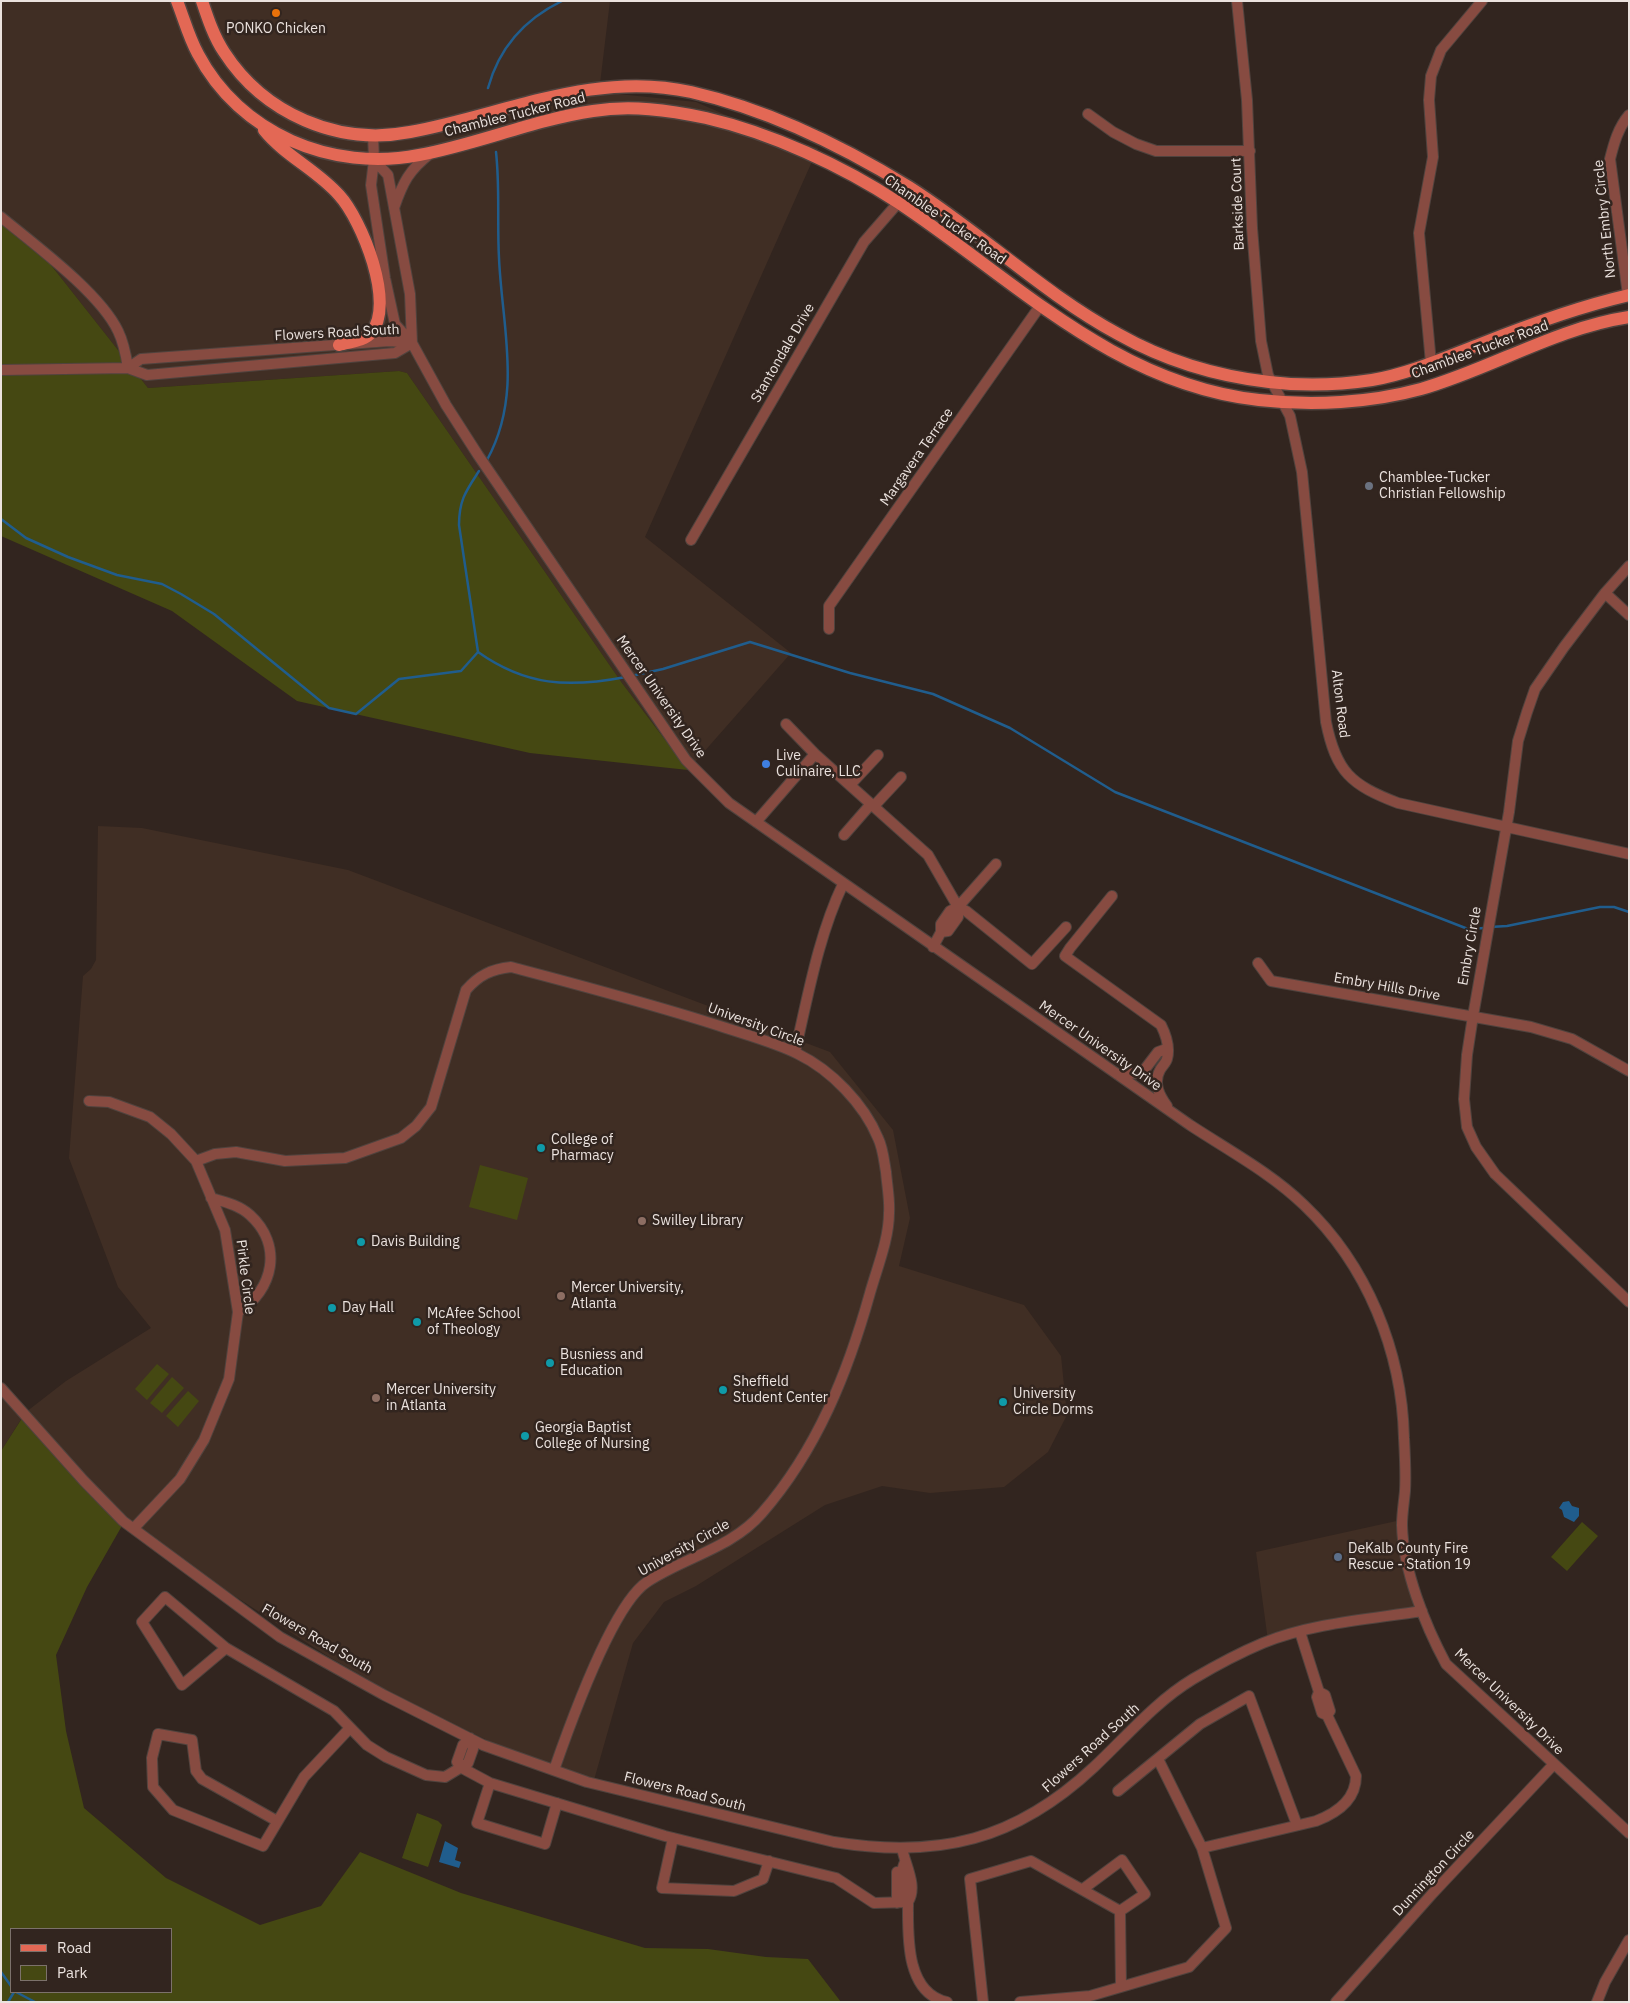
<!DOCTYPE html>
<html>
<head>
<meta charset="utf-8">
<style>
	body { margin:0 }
	#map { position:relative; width:1630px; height:2003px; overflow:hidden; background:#32251f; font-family:"IBM Plex Sans",sans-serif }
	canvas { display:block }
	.frame { position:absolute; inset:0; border:2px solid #ebe2de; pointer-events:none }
	.legend { position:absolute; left:10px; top:1928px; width:162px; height:65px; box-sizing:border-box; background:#32251f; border:1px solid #7c716b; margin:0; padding:6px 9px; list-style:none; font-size:15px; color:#ebe2de }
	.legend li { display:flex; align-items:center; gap:10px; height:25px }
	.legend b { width:25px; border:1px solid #7c716b }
</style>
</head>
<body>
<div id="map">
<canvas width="1630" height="2003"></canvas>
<div class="frame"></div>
<ul class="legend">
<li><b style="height:6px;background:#e36855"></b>Road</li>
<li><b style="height:14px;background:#454812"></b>Park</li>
</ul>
</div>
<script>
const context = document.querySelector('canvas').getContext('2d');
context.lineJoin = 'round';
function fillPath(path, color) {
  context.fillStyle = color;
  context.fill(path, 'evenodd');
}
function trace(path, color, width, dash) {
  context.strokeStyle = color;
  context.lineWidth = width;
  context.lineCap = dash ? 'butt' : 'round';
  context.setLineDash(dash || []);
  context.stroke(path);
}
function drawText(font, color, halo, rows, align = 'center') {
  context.font = font + ' "IBM Plex Sans",sans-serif';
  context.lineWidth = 5;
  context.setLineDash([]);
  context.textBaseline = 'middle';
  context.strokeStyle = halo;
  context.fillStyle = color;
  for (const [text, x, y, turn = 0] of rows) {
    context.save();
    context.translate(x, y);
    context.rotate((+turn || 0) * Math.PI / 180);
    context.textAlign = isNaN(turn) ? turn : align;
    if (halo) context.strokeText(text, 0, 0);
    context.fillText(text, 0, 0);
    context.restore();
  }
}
fillPath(new Path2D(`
	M 1,1 L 610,1 L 599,92 L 696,102 L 772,135 L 818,148 L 645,537 L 791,653 L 688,770 L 622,683 L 407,373 L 399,371 L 148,388 L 32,241 L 1,215 Z
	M 98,826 L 142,828 L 348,870 L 830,1052 L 893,1130 L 910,1218 L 899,1266 L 1024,1305 L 1061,1356 L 1067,1415 L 1048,1452 L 1004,1487 L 930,1493 L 882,1486 L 825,1505 L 696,1586 L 664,1602 L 633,1643 L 594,1780 L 526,1759 L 406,1701 L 329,1657 L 123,1524 L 25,1413 L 1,1451 L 1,1383 L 26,1412 L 66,1381 L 151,1328 L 118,1287 L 69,1158 L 83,976 L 91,969 L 96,960 Z
	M 1401,1520 L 1423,1613 L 1340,1620 L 1268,1641 L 1256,1552 Z`), '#402e24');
fillPath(new Path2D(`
	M 1,215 L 32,241 L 148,388 L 399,371 L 407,373 L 622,683 L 688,770 L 530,753 L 297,701 L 172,611 L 1,536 Z
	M 480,1165 L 528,1178 L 517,1220 L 469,1207 Z
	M 157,1364 L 169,1374 L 147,1400 L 135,1389 Z
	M 172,1377 L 184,1388 L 162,1413 L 150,1403 Z
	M 188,1391 L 199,1401 L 178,1427 L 166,1416 Z
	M 26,1412 L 123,1524 L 87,1587 L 56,1655 L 66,1731 L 84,1808 L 166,1878 L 260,1925 L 321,1906 L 360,1852 L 461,1893 L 645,1948 L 708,1949 L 766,1957 L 808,1959 L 841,2002 L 1,2002 L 1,1451 ZM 11,1929 L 171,1929 L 171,1992 L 11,1992 Z
	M 1582,1522 L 1598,1536 L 1567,1571 L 1551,1557 Z
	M 417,1813 L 438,1821 L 442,1825 L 428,1867 L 402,1858 Z`), '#454812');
fillPath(new Path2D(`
	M 1569,1501 L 1572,1506 L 1579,1508 L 1579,1516 L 1574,1522 L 1564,1517 L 1562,1510 L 1559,1508 L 1563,1502 Z
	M 445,1841 L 458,1848 L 455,1860 L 461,1862 L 459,1868 L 439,1862 Z`), '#205d8d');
trace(new Path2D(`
	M 488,88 C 499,48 525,19 562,1
	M 487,460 C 523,394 502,328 499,258 C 497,223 500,188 496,152
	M 1,519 L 26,538 L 68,557 L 117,575 L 162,584 L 181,594 L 214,614 L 329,708 L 356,714 L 399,679 L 461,671 L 478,652 L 459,525 C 459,500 466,491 479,471
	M 478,652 C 526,686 568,688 626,677
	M 631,676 L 663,669 L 750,642 L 850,673 L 933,694 L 1010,728 L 1115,792 L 1468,929 L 1485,928
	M 1490,927 L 1507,926 L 1600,907 L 1614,907 L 1629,912
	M 1,1972 L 11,1986
	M 16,1992 L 35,2002
	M 8,2002 L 14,1992`), '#205d8d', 2.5);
const minor = new Path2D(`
	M 1237,1 L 1247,100 L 1252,228 L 1261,341 L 1268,375 L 1290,416 L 1302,472 L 1326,722 C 1336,772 1351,785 1398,803 L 1629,854
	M 1088,114 L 1113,132 L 1136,144 L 1156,151 L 1250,151
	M 373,135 L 374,160 L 371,185 L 385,278 L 395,324 L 412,343 L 446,405 L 478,455 L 686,760 L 729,803 L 1190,1125 C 1228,1150 1271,1173 1304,1205 C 1367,1265 1402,1351 1404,1438 C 1405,1456 1406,1474 1405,1491 C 1404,1502 1402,1514 1402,1525 C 1403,1570 1425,1625 1446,1664 L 1629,1833
	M 374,160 L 388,175 L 410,294 L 412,343
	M 394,208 C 403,182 409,170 431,153
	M 1,217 C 35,245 100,293 118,331 C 124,343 126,355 128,368
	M 1628,295 L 1610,159 C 1614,143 1618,128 1629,115
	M 1431,363 L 1419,233 L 1433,157 L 1429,100 L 1431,76 L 1441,50 L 1482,1
	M 128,368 L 141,359 L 390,341 L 412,343
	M 1,370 L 128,368 L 147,375 L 395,353 L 412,343
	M 691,540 L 864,242 L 911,188
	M 1629,566 L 1605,593 L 1564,647 L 1535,689 L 1527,712 L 1518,741 L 1509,812 L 1473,1016 L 1467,1055 L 1464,1099 L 1467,1127 L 1476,1147 L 1495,1174 L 1629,1302
	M 1605,593 L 1629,615
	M 829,629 L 829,606 L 1040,306
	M 786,724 L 815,754 L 928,855 L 958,907 L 958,917 L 948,931 L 941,932
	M 850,785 L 878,755
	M 874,806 L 901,777
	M 756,822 L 815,754
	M 844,835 L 871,804
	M 1112,896 L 1070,948 L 1065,956 L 1161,1025 C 1166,1035 1170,1048 1167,1059 C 1166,1063 1162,1066 1160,1070 C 1153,1083 1159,1095 1167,1106
	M 958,907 L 966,911 L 1032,964 L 1066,927
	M 933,947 L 941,932 L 941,924 L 950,911 L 958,907 L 996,864
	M 1258,963 L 1271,981 L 1531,1027 L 1572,1039 L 1629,1071
	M 795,1052 C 808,996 818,937 843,884
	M 1117,1074 L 1142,1073 L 1158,1052 L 1166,1049
	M 89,1101 L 109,1102 L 150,1117 L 171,1134 L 196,1161 L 225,1230 L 238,1312 L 229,1379 L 204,1440 L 180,1479 L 134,1528
	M 196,1161 L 215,1154 L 236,1152 L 285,1161 L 345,1158 L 401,1138 L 416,1126 L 431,1107 L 466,990 C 479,975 492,969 511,967 C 583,986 656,1005 726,1028 C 750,1036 776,1043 798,1054 C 831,1070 864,1104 878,1138 C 883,1148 884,1161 886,1172 C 887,1185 890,1200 889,1213 C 889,1239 877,1268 870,1293 C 848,1372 817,1450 762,1513 C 732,1548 685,1557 647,1582 C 612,1605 569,1727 554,1770
	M 211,1198 C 225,1202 239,1205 250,1215 C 283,1245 274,1290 238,1312
	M 1,1388 L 84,1481 L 123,1521 L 280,1637 L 384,1695 L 483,1745 L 587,1782 L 834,1842 C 939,1859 1016,1840 1094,1767 C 1126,1737 1155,1702 1193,1679 C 1215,1666 1239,1653 1263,1643 C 1311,1623 1371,1619 1422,1611
	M 226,1648 L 182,1685 L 142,1622 L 165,1597 L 226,1648 L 334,1711 L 367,1745 L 386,1757 L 426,1775 L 445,1777 L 468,1763 L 473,1749 L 470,1738 L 463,1745 L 457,1762 L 462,1768 L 490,1783 L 665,1836 L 836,1878 L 874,1903 L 908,1902 C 908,1935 905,1993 947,2002
	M 1319,1692 L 1325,1695 L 1330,1711 L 1327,1715
	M 490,1783 L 477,1823 L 545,1844 L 557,1803
	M 1118,1791 L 1200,1724 L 1249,1696 L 1297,1825
	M 277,1821 L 202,1779 L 196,1771 L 192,1740 L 158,1734 L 152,1758 L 153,1787 L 173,1810 L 263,1846 L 304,1777 L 349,1729
	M 673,1838 L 662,1888 L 734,1891 L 763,1879 L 769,1861
	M 902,1848 C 905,1865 918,1886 908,1902 C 901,1892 900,1872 905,1862
	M 1202,1848 L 1316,1821 C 1337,1813 1356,1800 1356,1776 L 1327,1715 L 1322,1713 L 1317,1697 L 1319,1692 L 1300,1632
	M 897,1872 L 897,1903
	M 1083,1889 L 1122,1860 L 1145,1894 L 1120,1911
	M 1120,1911 L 1121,1987
	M 983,2002 L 970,1879 L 1031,1861 L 1120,1911
	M 1020,2002 L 1090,1996 L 1189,1967 L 1226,1928 L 1202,1848 L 1158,1759
	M 1336,2002 L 1432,1894 L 1554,1764
	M 1597,2002 L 1605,1982 L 1629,1940`);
const major = new Path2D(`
	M 177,1 C 184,19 189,38 198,54 C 240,134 332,172 419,155 C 478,144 533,120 593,111 C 631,105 668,110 706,118 C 771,133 843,166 899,203 C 1015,280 1114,384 1259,400 C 1312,406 1370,403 1421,389 C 1491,369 1556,328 1629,317
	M 202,1 C 208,19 214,37 224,52 C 264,114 338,146 410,132 C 503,115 594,70 691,92 C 766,109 844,147 909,187 C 980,232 1044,294 1118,334 C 1164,360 1216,376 1269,382 C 1302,386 1339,385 1372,380 C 1408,374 1444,358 1478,345 C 1528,325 1577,307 1629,295
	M 264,130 C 285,156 317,170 339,195 C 362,220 396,305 371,333 C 365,341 349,342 339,345`);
trace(minor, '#50433e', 12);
trace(major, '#50433e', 15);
trace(minor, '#874b41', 10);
trace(major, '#e36855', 12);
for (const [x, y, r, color] of [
	[276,13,5,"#e8710a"],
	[1369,486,5,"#6b7280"],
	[766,764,5,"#3f7fe0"],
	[541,1148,5,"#0f9aa8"],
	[642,1221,5,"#8d6e63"],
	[361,1242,5,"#0f9aa8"],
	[561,1296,5,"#8d6e63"],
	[332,1308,5,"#0f9aa8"],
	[417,1322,5,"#0f9aa8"],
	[550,1363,5,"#0f9aa8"],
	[723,1390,5,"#0f9aa8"],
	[376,1398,5,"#8d6e63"],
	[1003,1402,5,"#0f9aa8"],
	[525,1436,5,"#0f9aa8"],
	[1338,1557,5,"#5c6f8a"]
]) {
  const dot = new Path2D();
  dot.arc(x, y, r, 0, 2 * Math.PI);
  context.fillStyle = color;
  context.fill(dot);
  trace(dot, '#32251f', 2);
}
drawText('14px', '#ebe2de', '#32251f', [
	["PONKO Chicken",276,29,"center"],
	["Chamblee-Tucker",1379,478],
	["Christian Fellowship",1379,494],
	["Live",776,756],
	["Culinaire, LLC",776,772],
	["College of",551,1140],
	["Pharmacy",551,1156],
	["Swilley Library",652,1221],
	["Davis Building",371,1242],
	["Mercer University,",571,1288],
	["Atlanta",571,1304],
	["Day Hall",342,1308],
	["McAfee School",427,1314],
	["of Theology",427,1330],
	["Busniess and",560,1355],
	["Education",560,1371],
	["Sheffield",733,1382],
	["Student Center",733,1398],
	["Mercer University",386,1390],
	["in Atlanta",386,1406],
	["University",1013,1394],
	["Circle Dorms",1013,1410],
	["Georgia Baptist",535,1428],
	["College of Nursing",535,1444],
	["DeKalb County Fire",1348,1549],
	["Rescue - Station 19",1348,1565]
], 'left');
drawText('14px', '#ebe2de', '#32251f', [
	["Chamblee Tucker Road",515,115,-14],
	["Barkside Court",1238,204,-92],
	["North Embry Circle",1605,219,-96],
	["Chamblee Tucker Road",945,220,35],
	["Flowers Road South",337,333,-3],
	["Chamblee Tucker Road",1480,350,-20],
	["Stantondale Drive",783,353,-60],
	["Margavera Terrace",917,457,-55],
	["Mercer University Drive",661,697,55],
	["Alton Road",1340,704,83],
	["Embry Circle",1470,946,-80],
	["Embry Hills Drive",1387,987,10],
	["University Circle",756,1025,20],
	["Mercer University Drive",1100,1046,35],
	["Pirkle Circle",245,1277,83],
	["University Circle",684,1548,-29],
	["Flowers Road South",317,1639,30],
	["Mercer University Drive",1509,1702,44],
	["Flowers Road South",1091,1748,-42],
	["Flowers Road South",685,1792,14],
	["Dunnington Circle",1434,1873,-47]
]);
</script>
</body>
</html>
